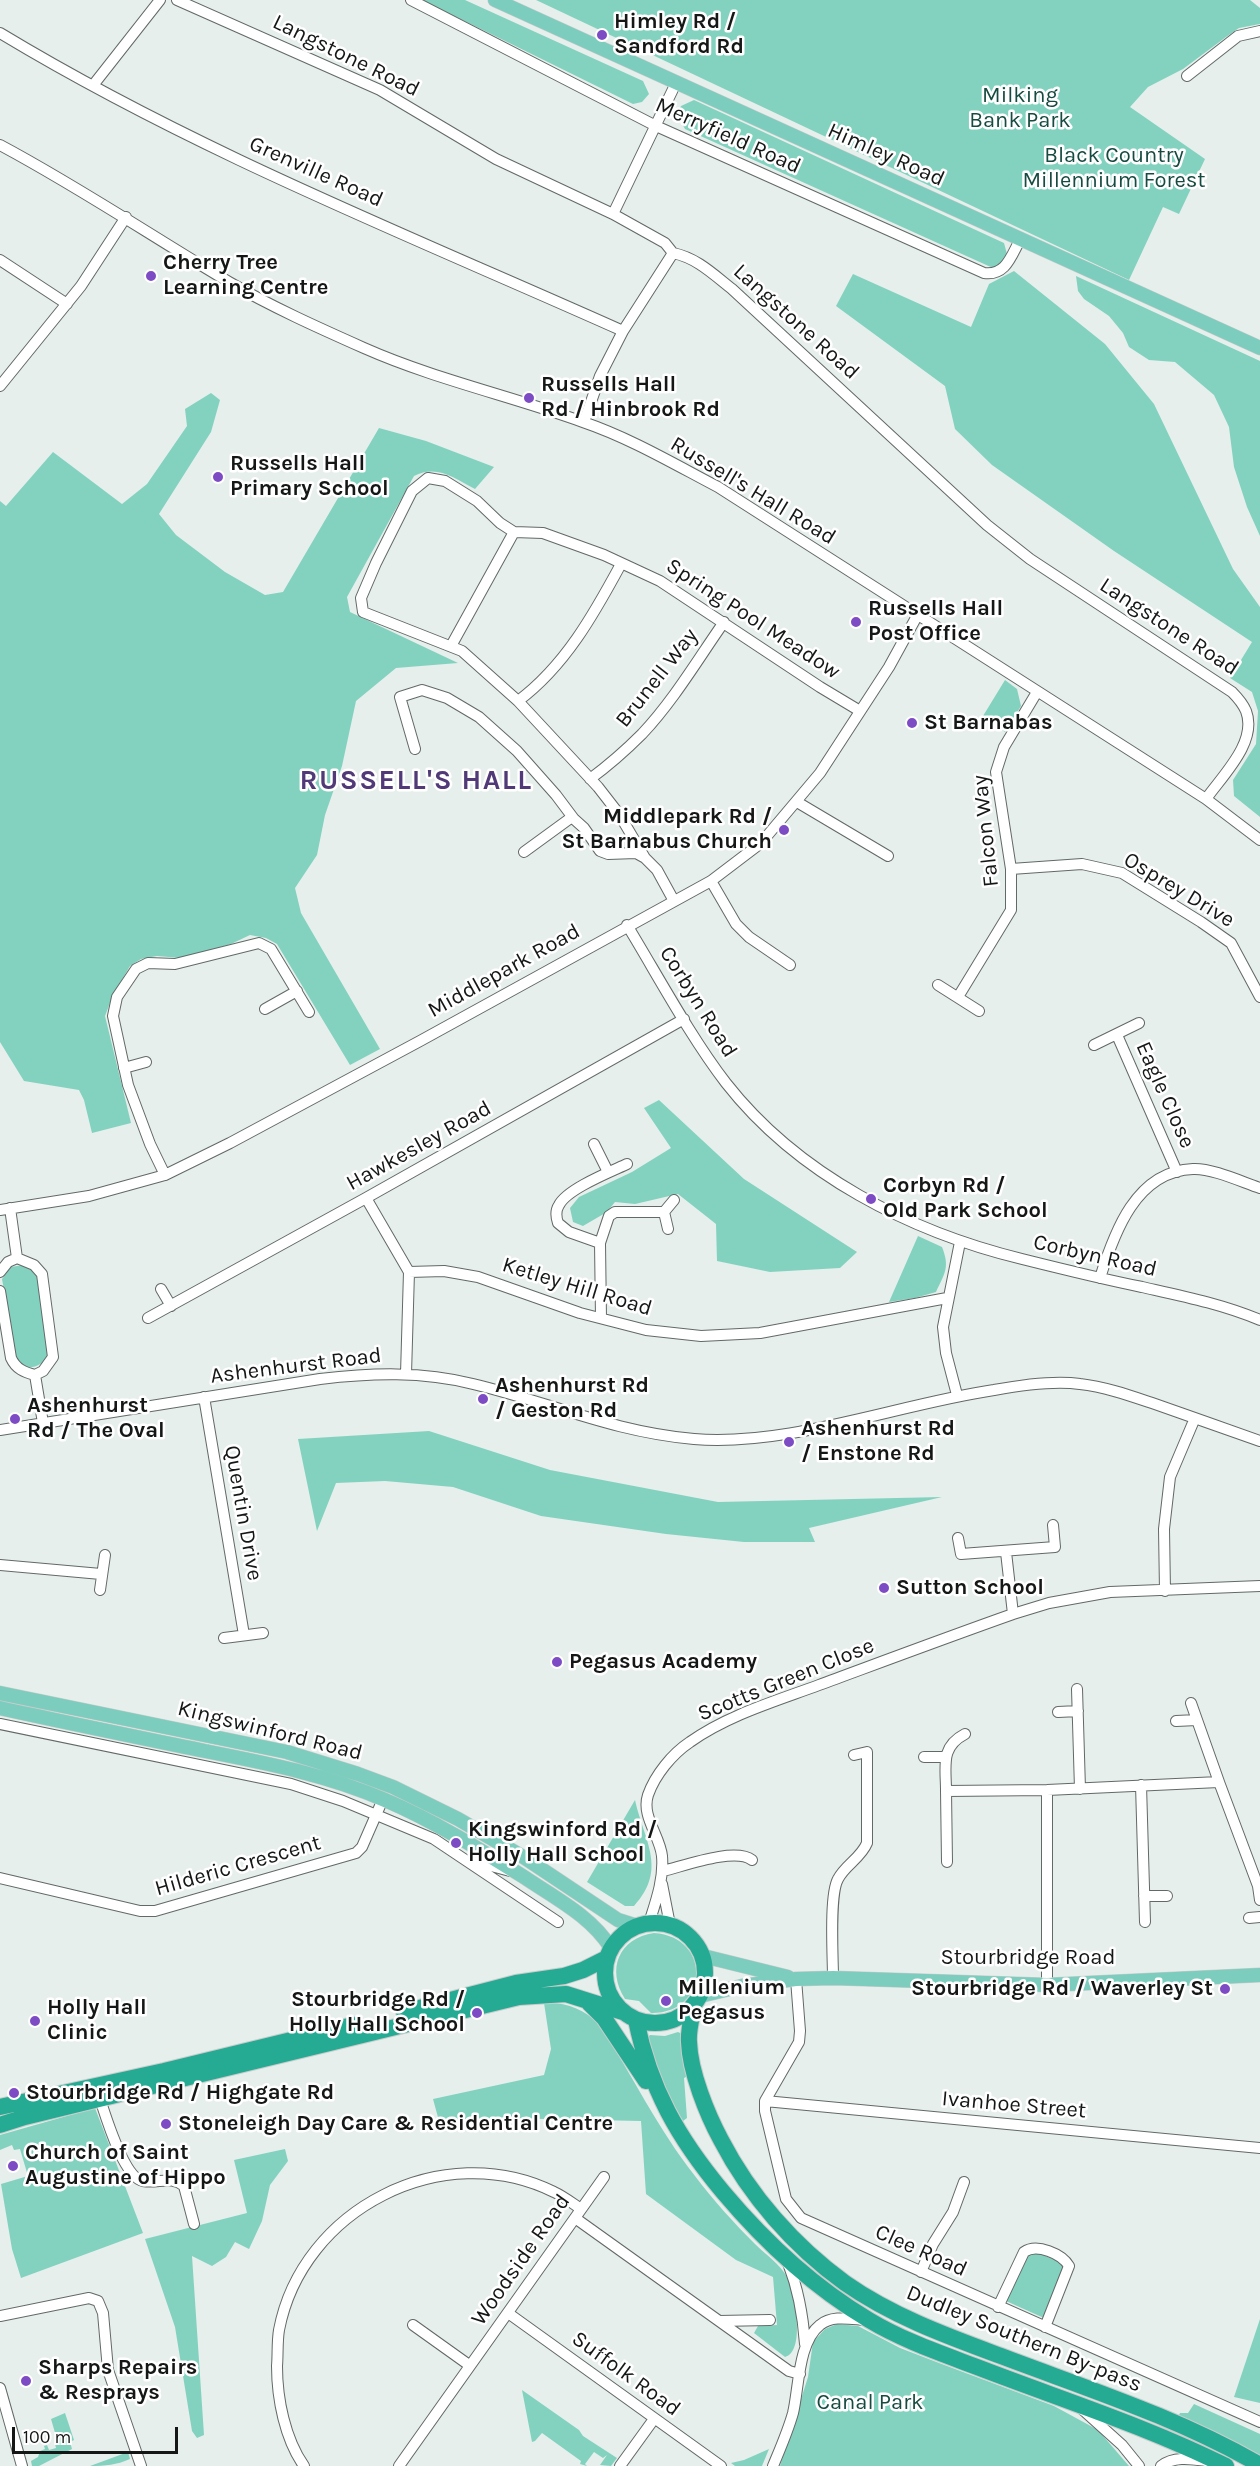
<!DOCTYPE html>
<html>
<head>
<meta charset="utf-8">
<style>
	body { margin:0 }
	#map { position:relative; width:1260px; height:2466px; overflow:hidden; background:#e6efec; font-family:Karla,sans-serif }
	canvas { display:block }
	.scale { position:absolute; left:12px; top:2427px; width:166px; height:27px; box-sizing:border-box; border:3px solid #141716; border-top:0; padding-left:8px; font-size:18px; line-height:21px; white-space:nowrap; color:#141716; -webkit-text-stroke:4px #fff; paint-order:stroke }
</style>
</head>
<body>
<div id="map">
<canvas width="1260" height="2466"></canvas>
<div class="scale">100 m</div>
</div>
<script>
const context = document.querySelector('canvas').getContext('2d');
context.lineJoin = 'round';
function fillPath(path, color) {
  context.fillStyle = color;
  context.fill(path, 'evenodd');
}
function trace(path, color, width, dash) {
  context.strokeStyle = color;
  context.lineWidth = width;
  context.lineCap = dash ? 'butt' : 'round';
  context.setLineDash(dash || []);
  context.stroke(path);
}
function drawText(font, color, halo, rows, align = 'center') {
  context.font = font + ' Karla,sans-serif';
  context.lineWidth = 5;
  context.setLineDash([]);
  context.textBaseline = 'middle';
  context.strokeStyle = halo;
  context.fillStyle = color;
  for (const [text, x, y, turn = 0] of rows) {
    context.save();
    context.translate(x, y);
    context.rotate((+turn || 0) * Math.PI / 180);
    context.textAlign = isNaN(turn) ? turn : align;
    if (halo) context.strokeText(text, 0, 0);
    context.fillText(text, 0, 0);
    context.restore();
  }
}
fillPath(new Path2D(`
	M 422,0 L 465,0 L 643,81 L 649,94 L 642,102 L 633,104 Z
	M 536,0 L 1250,0 L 1260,8 L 1260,24 L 1239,28 L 1226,37 L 1183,69 L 1148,87 L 1130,107 L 1205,159 L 1179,214 L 1163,207 L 1129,280 Z
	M 694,100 L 1004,243 L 1007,254 L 1001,264 L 993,268 L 685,129 L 677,114 L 681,106 Z
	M 1014,271 L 1105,344 L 1154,404 L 1233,569 L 1260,607 L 1260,817 L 1234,796 L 1233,780 L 1256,744 L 1258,711 L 1252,692 L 1230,678 L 1252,642 L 1114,551 L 992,465 L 955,429 L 945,386 L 836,306 L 853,274 L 971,327 L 989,284 Z
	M 1076,276 L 1260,361 L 1260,536 L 1247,507 L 1234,467 L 1229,427 L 1214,395 L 1175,362 L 1149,360 L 1129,347 L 1123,333 L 1109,316 L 1084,299 L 1078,291 Z
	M 211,393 L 220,400 L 211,432 L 159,514 L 176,535 L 225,572 L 265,595 L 283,592 L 379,428 L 426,441 L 494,467 L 475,489 C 454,478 437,464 414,476 L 347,597 L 350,612 L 458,663 L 396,668 L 356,701 L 342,766 L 325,815 L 317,855 L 295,888 L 301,913 L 380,1049 L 350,1065 L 277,944 L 266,938 L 250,935 L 231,944 L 181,958 L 157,956 L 141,959 L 130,966 L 113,995 L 105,1016 L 131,1123 L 92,1133 L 84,1100 L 79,1090 L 24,1081 L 0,1042 L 0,501 L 6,506 L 53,452 L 122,504 L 147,484 L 187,426 L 185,409 Z
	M 1005,680 L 1017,689 L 1021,706 L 1005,732 L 983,716 Z
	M 659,1100 L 744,1179 L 857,1252 L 840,1268 L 770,1272 L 717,1261 L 716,1224 L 678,1194 L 635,1204 L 615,1202 L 607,1212 L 583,1226 L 573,1222 L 570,1208 L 579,1197 L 632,1172 L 671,1148 L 644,1108 Z
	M 918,1236 L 942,1247 C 950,1267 945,1273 936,1292 L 915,1298 L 889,1302 Z
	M 23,1265 L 34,1272 L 38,1278 L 49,1357 C 39,1368 24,1373 16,1357 L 2,1279 L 11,1267 Z
	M 429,1431 L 550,1470 L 718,1502 L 942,1497 L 809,1528 L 815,1542 L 744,1542 L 666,1534 L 541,1516 L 453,1487 L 385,1481 L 336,1483 L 317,1531 L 298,1439 Z
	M 635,1800 C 644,1841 668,1869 634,1906 L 625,1906 L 587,1882 Z
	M 654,1933 C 713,1937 709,2014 651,2013 L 639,2001 L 625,1999 C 606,1969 619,1938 654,1933 Z
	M 544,2003 C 567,2002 584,2009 600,2025 C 632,2075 658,2129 695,2176 C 713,2200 734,2223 755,2244 C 766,2255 780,2264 787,2277 C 795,2292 806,2352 785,2357 L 754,2333 L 758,2326 L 777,2325 L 773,2277 L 736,2260 L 646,2194 L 641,2121 L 498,2118 L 439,2121 L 433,2099 L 544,2075 L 551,2049 Z
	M 678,2032 L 682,2034 L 688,2076 L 684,2078 L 687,2118 L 683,2121 L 660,2080 L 648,2037 L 650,2035 L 665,2036 Z
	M 95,2108 L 143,2233 L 21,2278 L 12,2249 L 1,2184 L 28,2176 L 20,2149 L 14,2150 L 12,2145 L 0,2150 L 0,2135 Z
	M 285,2149 L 288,2161 L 270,2185 L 262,2221 L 249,2249 L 235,2242 L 226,2257 L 212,2266 L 192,2256 L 204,2435 L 197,2438 L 192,2431 L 175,2327 L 145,2239 L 247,2213 L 234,2160 Z
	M 1036,2252 L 1062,2263 L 1063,2272 L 1044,2318 L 1006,2301 L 1028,2255 Z
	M 1260,2319 L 1260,2403 L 1234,2397 Z
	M 837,2324 L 858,2326 L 900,2348 L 939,2363 L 1054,2406 L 1098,2430 L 1129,2466 L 780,2466 L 808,2377 L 813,2342 L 825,2329 Z
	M 522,2390 L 579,2430 L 583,2436 L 617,2458 L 611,2466 L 600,2465 L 607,2455 L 603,2458 L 594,2452 L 585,2464 L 587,2466 L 580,2464 L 581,2461 L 542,2433 L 535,2441 L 532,2442 Z
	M 1194,2404 L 1260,2434 L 1260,2457 L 1178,2417 L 1180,2413 L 1188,2413 Z
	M 65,2413 L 74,2440 L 70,2442 L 72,2449 L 39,2466 L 32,2466 L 31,2461 L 38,2457 L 40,2451 L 45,2449 L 44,2446 L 47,2445 L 49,2450 L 56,2448 L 55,2444 L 58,2443 L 51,2419 Z
	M 769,2449 L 762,2466 L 735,2466 L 731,2463 L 744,2460 Z
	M 128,2452 L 130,2459 C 116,2465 106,2466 90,2466 Z`), '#83d2bf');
const minor = new Path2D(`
	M 177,0 L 380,90 L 496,159 L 613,214 L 665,243 L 673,253 C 697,258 713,274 732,289 L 987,525 L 1030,559 L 1232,692 C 1237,697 1243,704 1246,711 C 1258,742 1222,776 1206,799
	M 411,0 L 656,126 L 984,273 C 1006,276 1011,256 1020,240
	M 0,33 C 197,152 413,237 623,331
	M 1187,76 L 1238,36 L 1260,31
	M 94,84 L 160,0
	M 0,145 C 79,187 153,237 229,282 C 272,307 319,328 364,348 C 434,379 511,396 583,422 C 630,438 674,464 718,487 L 1206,799 L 1260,840
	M 613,214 L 676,83
	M 0,260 L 67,304
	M 0,386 L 81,286 L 126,217
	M 584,422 L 600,376 L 623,331 L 673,253
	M 451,646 L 514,532
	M 518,701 C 565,666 594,614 621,564
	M 415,749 L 400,697 L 422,690 L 447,698 L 479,717 L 517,751 L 556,795 L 574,819 L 584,828 L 600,851 L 608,854 L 636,853 L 645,858 L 657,870 L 674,901
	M 590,779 C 609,765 626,750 642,734 C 674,700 698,659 724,622
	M 797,802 L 888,856
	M 524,852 L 572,817
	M 645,858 L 619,814 L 598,787 L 518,701 L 462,651 L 363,612 L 361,598 L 376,563 L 412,491 L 428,478 L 445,481 L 477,501 L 500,523 L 514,532 L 543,533 L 604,555 L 660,581 L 820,687 L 860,711
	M 1011,869 L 1082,864 L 1122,873 L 1201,922 L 1231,943 L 1260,997
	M 711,881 L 736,924 L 749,937 L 790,965
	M 627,925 C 658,976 690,1036 726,1083 C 798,1175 911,1232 1022,1259 C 1062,1269 1102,1279 1142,1287 C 1182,1296 1222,1304 1260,1320
	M 938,985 L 979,1011
	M 958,997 L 1011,910 L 1011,869 L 996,772 L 1004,747 L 1037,692
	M 265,1009 L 297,991
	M 1117,1035 L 1177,1172
	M 1094,1045 L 1139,1023
	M 124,1068 L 146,1062
	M 594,1144 L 608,1172
	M 165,1175 L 150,1144 L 128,1085 L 113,1016 L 117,997 L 136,969 L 148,963 L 175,964 L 259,943 L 271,949 L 309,1012
	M 366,1198 L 409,1272 L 406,1374
	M 10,1208 L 17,1258 L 34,1265 L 42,1274 L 53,1357 L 43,1371 L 35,1375 L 43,1423
	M 0,1210 L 89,1196 L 165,1175 L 230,1143 L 420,1041 L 711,881 L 761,843 L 820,773 L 889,667 L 917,616
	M 668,1229 L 664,1212 L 674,1200
	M 600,1243 L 609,1216 L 615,1212 L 664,1212
	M 0,1272 L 8,1262 L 17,1258
	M 409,1272 L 444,1271 L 478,1277 L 580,1313 L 646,1330 L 701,1336 L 760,1333 L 947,1298
	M 1100,1278 C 1114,1233 1136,1171 1193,1169 C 1212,1168 1242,1182 1260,1188
	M 161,1289 L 171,1306
	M 0,1291 L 11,1358 C 16,1369 24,1372 35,1375
	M 148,1318 L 366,1198 L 684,1019
	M 601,1318 L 600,1243 L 569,1232 L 558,1223 C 556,1217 555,1211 559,1205 C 567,1189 610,1172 627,1164
	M 957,1395 L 946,1353 L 943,1327 L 960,1242
	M 204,1397 L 244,1635
	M 0,1430 L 320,1379 C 371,1373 422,1371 473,1384 C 549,1402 613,1432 694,1439 C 788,1447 899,1404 994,1390 C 1021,1385 1053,1380 1080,1384 C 1106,1387 1131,1396 1155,1404 C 1190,1416 1225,1429 1260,1441
	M 958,1538 L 961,1554 L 1055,1547 L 1053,1525
	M 1006,1552 L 1013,1614
	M 0,1565 L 101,1574
	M 100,1590 L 105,1555
	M 1165,1591 L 1164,1529 L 1170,1477 L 1195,1418
	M 224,1638 L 263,1633
	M 1077,1689 L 1080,1789
	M 1191,1703 L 1219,1782
	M 1058,1712 L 1078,1711
	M 1176,1721 L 1197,1720
	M 0,1724 L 291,1784 L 343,1801 L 434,1839 L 558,1922
	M 924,1757 L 946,1757
	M 1141,1785 L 1145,1922
	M 946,1791 C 946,1766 940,1747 965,1734
	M 476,1862 L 510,1871
	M 947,1862 L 946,1791 L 1047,1790 L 1219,1782 L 1258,1886 L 1260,1900
	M 663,1871 C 684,1866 735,1847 752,1860
	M 0,1878 L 140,1911 L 155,1911 L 356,1853 L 362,1847 L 383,1799
	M 662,1884 L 670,1925
	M 1144,1896 L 1167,1896
	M 1249,1918 L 1260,1917
	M 649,1923 C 656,1901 664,1879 662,1856 C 660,1836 641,1816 648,1795 C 655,1775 672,1754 690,1742 C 728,1715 776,1701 819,1685 C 884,1661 948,1637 1013,1614 L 1049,1603 L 1110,1592 L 1260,1586
	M 833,1978 C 833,1957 829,1895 838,1879 C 845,1865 861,1858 867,1843 L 867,1752 L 854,1755
	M 796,1979 L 800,2031 L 799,2042 L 765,2101 L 765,2111 L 786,2199 L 801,2218 L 1260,2422
	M 1047,1985 L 1047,1790
	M 100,2099 C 106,2117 124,2178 143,2181 C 158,2184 171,2175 184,2186 L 194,2224
	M 765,2101 L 1260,2148
	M 575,2218 L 789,2371 L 800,2374
	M 788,2263 C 799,2291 803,2315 805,2344
	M 921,2272 L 933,2244 L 953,2212 L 964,2182
	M 998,2307 L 1024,2252 C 1037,2243 1062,2254 1069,2266 L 1045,2327
	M 508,2313 L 721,2466
	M 0,2316 L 89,2298 L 98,2301 L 103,2313 L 108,2370 L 141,2466
	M 719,2321 L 770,2320
	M 413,2325 L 469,2365
	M 0,2388 L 22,2466
	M 1082,2409 L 1122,2445 L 1139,2466
	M 304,2466 C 285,2439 277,2399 277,2366 C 278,2355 277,2342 279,2330 C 302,2209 443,2137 554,2192 C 563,2196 572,2203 581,2209
	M 399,2466 L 604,2177
	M 620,2466 L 654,2419
	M 773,2466 C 780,2449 788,2431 793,2413 C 799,2388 798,2342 820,2325 C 832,2315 850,2319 865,2320
	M 1161,2466 C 1174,2456 1191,2459 1206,2461`);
const major = new Path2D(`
	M 495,0 L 1260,348
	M 0,1693 L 287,1752 L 358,1774 L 393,1787 L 458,1819 L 525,1858 L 618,1920 L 637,1926
	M 0,1708 C 68,1723 137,1737 205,1751 C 266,1763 328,1775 385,1800 C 434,1821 479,1849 524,1877 C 555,1898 591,1916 611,1948
	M 703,1956 L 788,1977
	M 700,1996 L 742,1986 L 796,1979 L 833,1978 L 1047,1985 L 1260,1975`);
const highway = new Path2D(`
	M605 1973a50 50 0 1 1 100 0a50 50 0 1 1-100 0Z
	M 589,2003 L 604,2018 L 646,2081
	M 694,2006 C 692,2017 688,2030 689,2042 C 690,2072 707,2114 721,2140 C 750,2196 794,2246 845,2283 C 892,2316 947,2336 1001,2356 C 1088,2389 1179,2418 1260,2465
	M 404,2012 L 516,1983 L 564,1976 L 583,1970 L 607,1958
	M 636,2020 C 650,2089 678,2138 723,2192 C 765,2242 812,2286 869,2320 C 902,2340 940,2353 977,2367 C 1060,2399 1146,2426 1226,2466
	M 0,2107 L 164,2071 L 353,2025
	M 0,2125 L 25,2117 L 519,1997 L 566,1994 L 623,2012`);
trace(minor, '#626967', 12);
trace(major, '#cbcccc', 15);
trace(highway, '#cbcccc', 18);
trace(minor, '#fff', 10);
trace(major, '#7ccdbe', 14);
trace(highway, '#25ab93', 16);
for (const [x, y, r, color] of [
	[602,35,6,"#7d4cc4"],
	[151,276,6,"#7d4cc4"],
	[529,398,6,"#7d4cc4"],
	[218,477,6,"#7d4cc4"],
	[856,622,6,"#7d4cc4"],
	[912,723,6,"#7d4cc4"],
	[784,830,6,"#7d4cc4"],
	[871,1199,6,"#7d4cc4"],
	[483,1399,6,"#7d4cc4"],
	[15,1419,6,"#7d4cc4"],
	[789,1442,6,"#7d4cc4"],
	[884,1588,6,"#7d4cc4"],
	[557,1662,6,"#7d4cc4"],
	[456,1843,6,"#7d4cc4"],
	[1225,1989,6,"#7d4cc4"],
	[666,2001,6,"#7d4cc4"],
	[477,2013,6,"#7d4cc4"],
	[35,2021,6,"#7d4cc4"],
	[14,2093,6,"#7d4cc4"],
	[166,2124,6,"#7d4cc4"],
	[13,2166,6,"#7d4cc4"],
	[26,2381,6,"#7d4cc4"]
]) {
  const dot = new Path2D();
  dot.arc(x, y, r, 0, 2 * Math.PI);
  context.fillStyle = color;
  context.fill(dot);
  trace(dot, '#fff', 2);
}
drawText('bold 22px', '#141716', '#fff', [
	["Himley Rd /",614,22],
	["Sandford Rd",614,47],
	["Cherry Tree",163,263],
	["Learning Centre",163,288],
	["Russells Hall",541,385],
	["Rd / Hinbrook Rd",541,410],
	["Russells Hall",230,464],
	["Primary School",230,489],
	["Russells Hall",868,609],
	["Post Office",868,634],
	["St Barnabas",924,723],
	["Middlepark Rd /",772,817,"right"],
	["St Barnabus Church",772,842,"right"],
	["Corbyn Rd /",883,1186],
	["Old Park School",883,1211],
	["Ashenhurst Rd",495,1386],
	["/ Geston Rd",495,1411],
	["Ashenhurst",27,1406],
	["Rd / The Oval",27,1431],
	["Ashenhurst Rd",801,1429],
	["/ Enstone Rd",801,1454],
	["Sutton School",896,1588],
	["Pegasus Academy",569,1662],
	["Kingswinford Rd /",468,1830],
	["Holly Hall School",468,1855],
	["Millenium",678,1988],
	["Pegasus",678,2013],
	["Stourbridge Rd / Waverley St",1213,1989,"right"],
	["Stourbridge Rd /",465,2000,"right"],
	["Holly Hall School",465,2025,"right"],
	["Holly Hall",47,2008],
	["Clinic",47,2033],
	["Stourbridge Rd / Highgate Rd",26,2093],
	["Stoneleigh Day Care & Residential Centre",178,2124],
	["Church of Saint",25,2153],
	["Augustine of Hippo",25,2178],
	["Sharps Repairs",38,2368],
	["& Resprays",38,2393]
], 'left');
drawText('22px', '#141716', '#fff', [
	["Langstone Road",346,56,26],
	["Merryfield Road",728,136,24],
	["Himley Road",886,155,24],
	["Grenville Road",316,172,24],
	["Langstone Road",796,322,42],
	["Russell's Hall Road",753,491,31],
	["Spring Pool Meadow",753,619,33],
	["Langstone Road",1169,627,33],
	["Brunell Way",657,678,-52],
	["Falcon Way",986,831,-96],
	["Osprey Drive",1179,890,31],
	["Middlepark Road",504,971,-29],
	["Corbyn Road",698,1002,58],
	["Eagle Close",1165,1095,66],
	["Hawkesley Road",419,1146,-29],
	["Corbyn Road",1095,1256,13],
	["Ketley Hill Road",577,1287,17],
	["Ashenhurst Road",296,1366,-7],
	["Quentin Drive",243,1513,80],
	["Scotts Green Close",786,1680,-22],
	["Kingswinford Road",270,1731,14],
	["Hilderic Crescent",238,1866,-16],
	["Stourbridge Road",1028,1958],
	["Ivanhoe Street",1014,2105,5],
	["Clee Road",921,2251,24],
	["Woodside Road",521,2260,-55],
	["Dudley Southern By-pass",1024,2339,22],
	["Suffolk Road",626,2374,36]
]);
drawText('22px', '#164b41', '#fff', [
	["Milking",1020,96],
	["Bank Park",1020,121],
	["Black Country",1114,156],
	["Millennium Forest",1114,181],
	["Canal Park",870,2403]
]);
context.letterSpacing = '1.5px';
drawText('bold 28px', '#513a77', '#fff', [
	["RUSSELL'S HALL",416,781]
]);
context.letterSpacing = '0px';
</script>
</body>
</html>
